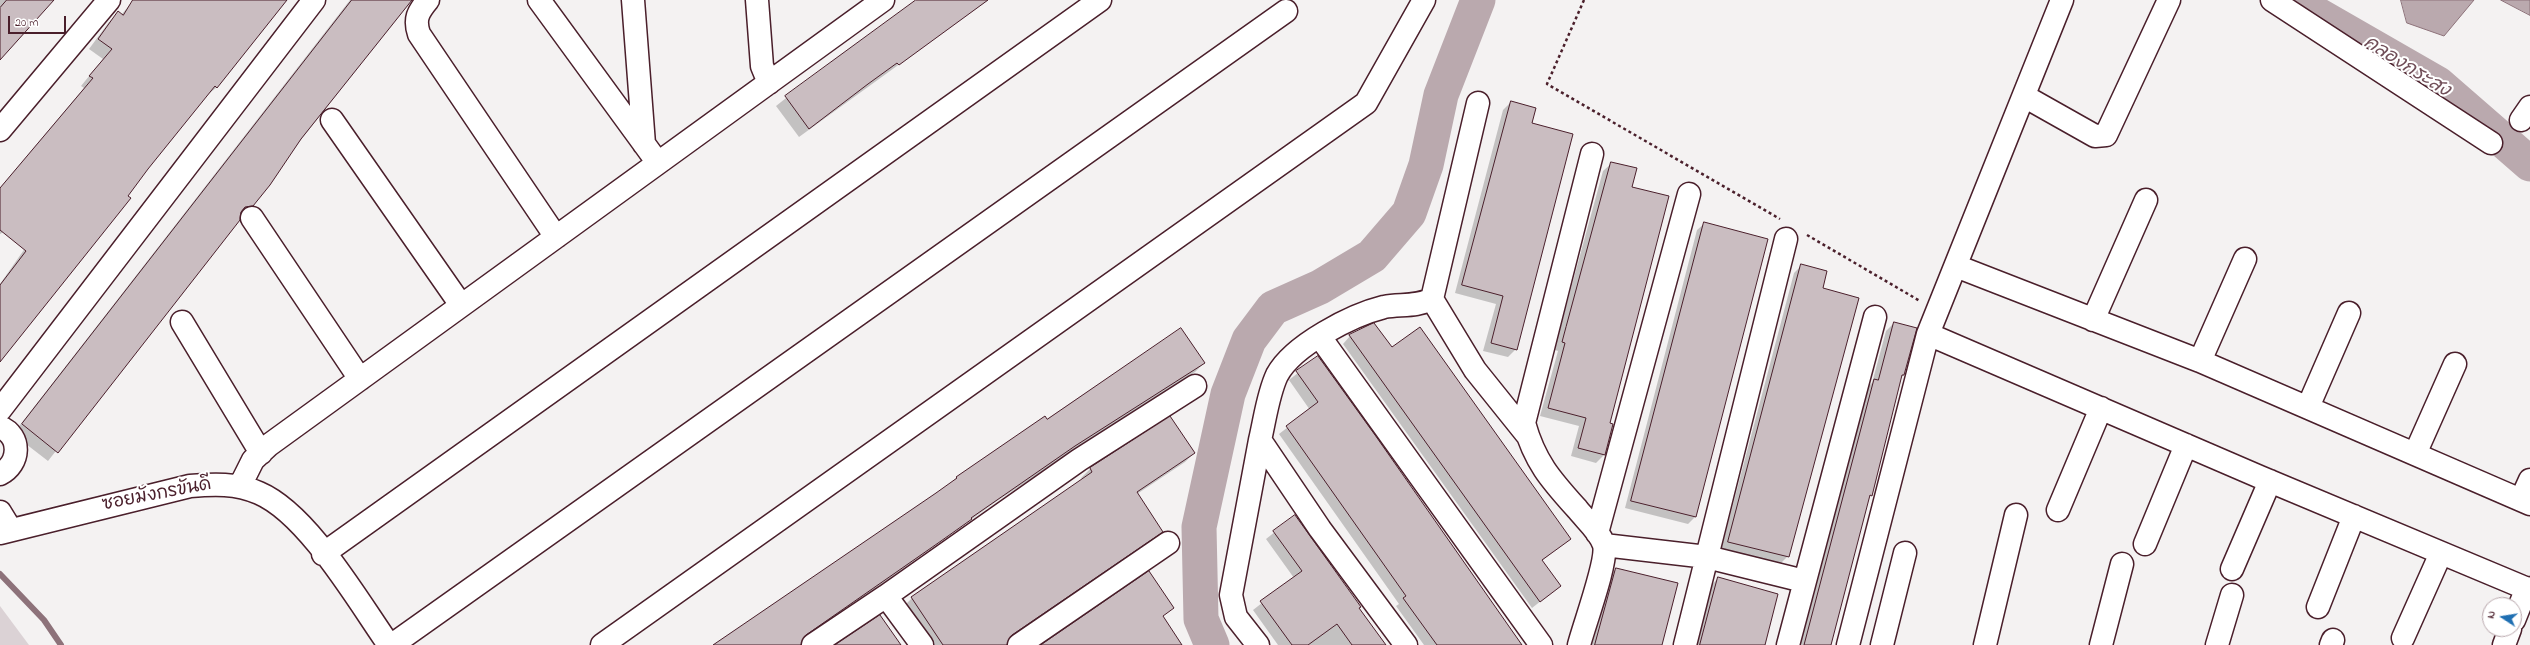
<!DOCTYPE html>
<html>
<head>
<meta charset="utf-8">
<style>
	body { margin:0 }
	#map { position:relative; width:2530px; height:645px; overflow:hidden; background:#f4f2f2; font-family:"Indie Flower",sans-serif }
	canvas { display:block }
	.north { position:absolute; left:2482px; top:597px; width:40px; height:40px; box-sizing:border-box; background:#fff; border:1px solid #b7a5aa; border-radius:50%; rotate:282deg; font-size:11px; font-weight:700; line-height:16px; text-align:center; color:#4a1f2b }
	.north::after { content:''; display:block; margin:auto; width:14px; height:18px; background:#1f6fb2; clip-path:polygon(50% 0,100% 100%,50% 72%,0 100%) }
	.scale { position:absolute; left:8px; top:16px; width:58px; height:18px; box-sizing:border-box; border:2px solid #4a1f2b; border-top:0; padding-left:5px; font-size:12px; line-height:14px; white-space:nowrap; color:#4a1f2b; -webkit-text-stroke:3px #fff; paint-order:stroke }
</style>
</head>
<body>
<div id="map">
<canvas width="2530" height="645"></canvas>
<div class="north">N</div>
<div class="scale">20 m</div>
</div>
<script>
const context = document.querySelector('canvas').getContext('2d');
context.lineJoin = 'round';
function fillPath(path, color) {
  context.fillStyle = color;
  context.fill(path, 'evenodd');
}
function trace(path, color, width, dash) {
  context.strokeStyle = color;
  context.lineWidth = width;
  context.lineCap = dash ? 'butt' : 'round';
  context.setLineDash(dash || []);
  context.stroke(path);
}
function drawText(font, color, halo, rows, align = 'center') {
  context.font = font + ' "Indie Flower","Playpen Sans Thai",sans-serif';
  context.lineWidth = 4;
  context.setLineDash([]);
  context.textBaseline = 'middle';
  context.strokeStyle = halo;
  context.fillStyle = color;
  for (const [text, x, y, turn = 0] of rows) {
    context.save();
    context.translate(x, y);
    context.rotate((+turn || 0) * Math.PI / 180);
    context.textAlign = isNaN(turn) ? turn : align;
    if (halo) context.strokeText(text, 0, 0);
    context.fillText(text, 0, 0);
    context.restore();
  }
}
fillPath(new Path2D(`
	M 0,606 L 29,645 L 0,645 Z`), '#dbd2d5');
const water = new Path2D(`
	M 2401,0 L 2474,0 L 2444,36 L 2407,23 Z
	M 2501,0 L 2530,0 L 2530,15 Z`);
fillPath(water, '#baa9ae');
trace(water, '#8d727a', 1);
fillPath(new Path2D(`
	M 0,0 L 51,0 L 0,58 Z
	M 134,0 L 286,0 L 216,88 L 206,96 L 147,169 L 0,360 L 0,284 L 56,204 L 0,234 L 0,188 L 84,88 L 81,86 L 103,59 L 89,49 L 109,22 L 119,13 L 121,15 Z
	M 350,0 L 411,0 L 48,461 L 13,434 Z
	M 918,0 L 988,0 L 799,137 L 776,106 L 839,56 L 867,36 L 868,38 Z
	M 1511,102 L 1531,124 L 1516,349 L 1508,357 L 1483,351 L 1496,304 L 1455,293 L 1503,110 Z
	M 1612,163 L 1631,188 L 1609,424 L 1604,455 L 1596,463 L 1571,456 L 1579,426 L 1540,416 L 1558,351 L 1555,350 L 1558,336 L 1603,171 Z
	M 1705,223 L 1695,517 L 1688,524 L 1625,508 L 1697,230 Z
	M 1802,265 L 1821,289 L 1788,556 L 1780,564 L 1721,550 L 1794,273 Z
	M 1894,323 L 1904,375 L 1900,378 L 1871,495 L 1868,498 L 1830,645 L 1799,645 L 1866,388 L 1872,383 L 1886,331 Z
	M 1350,336 L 1391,349 L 1570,538 L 1542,561 L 1560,586 L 1532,608 L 1343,344 Z
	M 1318,357 L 1522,645 L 1424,645 L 1396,606 L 1399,604 L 1279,434 L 1310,410 L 1289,380 Z
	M 1204,363 L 1195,372 L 997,501 L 801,642 L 801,645 L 715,645 L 948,486 L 957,477 L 1047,421 Z
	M 1170,418 L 1194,453 L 1185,462 L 1137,494 L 1162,532 L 1153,541 L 1007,640 L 1007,645 L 929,645 L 903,607 L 912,598 L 1083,480 L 1081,478 L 1090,469 Z
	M 1295,516 L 1385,645 L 1278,645 L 1253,610 L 1294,578 L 1266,539 Z
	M 1616,569 L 1661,645 L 1590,645 L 1608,577 Z
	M 1718,578 L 1764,645 L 1695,645 L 1711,586 Z`), '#0003');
trace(new Path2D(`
	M 0,574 L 44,620 L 61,645`), '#8d727a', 6);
trace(new Path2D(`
	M 2292,0 L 2438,84 L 2530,164
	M 1212,645 L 1201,619 L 1199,527 L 1228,394 L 1249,340 L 1273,308 L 1320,287 L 1372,256 L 1409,213 L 1426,165 L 1441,95 L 1478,0`), '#baa9ae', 35);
const building = new Path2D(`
	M 7,0 L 54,0 L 0,60 L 0,8 Z
	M 133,0 L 287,0 L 217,88 L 215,86 L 148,169 L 128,196 L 131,198 L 0,362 L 0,285 L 26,251 L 0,230 L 0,188 L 93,78 L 89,76 L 112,49 L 98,39 L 118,11 L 123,15 Z
	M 352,0 L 412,0 L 301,139 L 270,185 L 253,206 L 245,207 L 241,212 L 240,220 L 58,453 L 22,424 Z
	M 916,0 L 988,0 L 899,65 L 897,63 L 868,84 L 809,129 L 785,96 Z
	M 1511,101 L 1536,108 L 1532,123 L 1573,134 L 1517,350 L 1491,343 L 1503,296 L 1462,285 Z
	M 1611,162 L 1637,168 L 1632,187 L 1669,196 L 1610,423 L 1613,424 L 1605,455 L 1578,448 L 1586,418 L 1548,408 L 1565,343 L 1562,342 L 1566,327 Z
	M 1704,222 L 1768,239 L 1696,517 L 1631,501 Z
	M 1801,264 L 1827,271 L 1823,288 L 1859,298 L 1789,557 L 1728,542 Z
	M 1894,322 L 1917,328 L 1904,375 L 1902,375 L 1872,496 L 1870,495 L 1831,645 L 1804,645 L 1874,379 L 1878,380 Z
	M 1374,323 L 1392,347 L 1420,327 L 1571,539 L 1542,560 L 1561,586 L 1540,602 L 1349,335 Z
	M 1181,328 L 1205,363 L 1075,446 L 971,518 L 972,519 L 941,541 L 806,635 L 801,645 L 713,645 L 936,493 L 957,478 L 956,477 L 1045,416 L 1047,419 Z
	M 1318,356 L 1375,435 L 1522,645 L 1437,645 L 1403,598 L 1406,596 L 1286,426 L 1318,402 L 1296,371 Z
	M 1170,416 L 1195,453 L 1137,492 L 1163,532 L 1012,635 L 1007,645 L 943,645 L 911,597 L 1092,472 L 1090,468 Z
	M 1295,515 L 1361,607 L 1359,608 L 1386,645 L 1352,645 L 1337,624 L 1308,645 L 1292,645 L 1260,601 L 1302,571 L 1273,531 Z
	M 1616,568 L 1678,583 L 1662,645 L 1595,645 Z
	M 1149,571 L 1174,608 L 1163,616 L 1182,645 L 1041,645 Z
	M 1718,577 L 1778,594 L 1765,645 L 1700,645 Z
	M 880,615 L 901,645 L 835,645 Z`);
fillPath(building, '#cabdc1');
trace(building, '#4a1f2b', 1);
const minor = new Path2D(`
	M 428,0 C 418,12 414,19 419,34 L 556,237
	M 539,0 L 658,163
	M 633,0 L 644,144
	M 757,0 L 762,66 L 769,83
	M 2272,0 L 2491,143
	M 2024,96 L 2095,136 L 2106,135 L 2169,0
	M 332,120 L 461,305
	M 2521,120 L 2530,107
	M 0,130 L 109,0
	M 252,218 L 360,379
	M 1956,266 L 2200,361 L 2530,504
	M 1432,299 L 1475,370 L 1528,436
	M 2093,320 L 2146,200
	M 182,322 L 261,453
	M 1928,334 L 2260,477 L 2530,590
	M 1320,337 L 1541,645
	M 2200,361 L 2245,259
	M 2308,407 L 2349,313
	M 0,410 L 314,0
	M 0,427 C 22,436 20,464 0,474
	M 2415,454 L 2455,364
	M 240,486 L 253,460 L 269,445 L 883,0
	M 2521,500 L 2530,480
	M 2058,510 L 2101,408
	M 0,512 L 11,530
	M 0,533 L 190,486 C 214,484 236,483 259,493 C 308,514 358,601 389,645
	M 1597,533 L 1689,194
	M 2145,544 L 2186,445
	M 1604,545 L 1707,557 L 1804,581
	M 323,554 L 1100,0
	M 2232,569 L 2270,481
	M 886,596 L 922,645
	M 2318,607 L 2354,516
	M 2514,620 L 2527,588
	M 2403,638 L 2441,553
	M 392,645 L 1286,11
	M 602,645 L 1366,103 L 1424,0
	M 813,645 L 886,596 L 1079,460 L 1195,386
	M 1019,645 L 1168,543
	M 1258,645 L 1236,617 L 1231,595 L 1260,440
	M 1406,645 L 1320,529 L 1260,440 C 1265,419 1268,394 1277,375 C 1293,345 1352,315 1384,307 C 1401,304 1416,307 1432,299 L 1478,103
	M 1579,645 C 1584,625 1608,561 1604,545 C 1600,532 1586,520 1578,510 C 1552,481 1535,463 1524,423 L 1592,154
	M 1685,645 L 1786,239
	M 1788,645 L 1875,317
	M 1848,645 L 1928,334 L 2062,0
	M 1882,645 L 1905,553
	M 1985,645 L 2016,515
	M 2101,645 L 2122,564
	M 2217,645 L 2232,595
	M 2331,645 L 2333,640
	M 2504,645 L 2510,629`);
trace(minor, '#4a1f2b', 25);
trace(new Path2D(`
	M 1584,0 L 1547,84 L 1780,219
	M 1807,235 L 1920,301`), '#4a1f2b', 2.5, [3, 3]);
trace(minor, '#fff', 22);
drawText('18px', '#4a1f2b', '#fff', [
	["ซอยมังกรขันดี",157,496,-11]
]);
drawText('italic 19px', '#714f59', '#fff', [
	["คลองกระสง",2406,68,32]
]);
</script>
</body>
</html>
